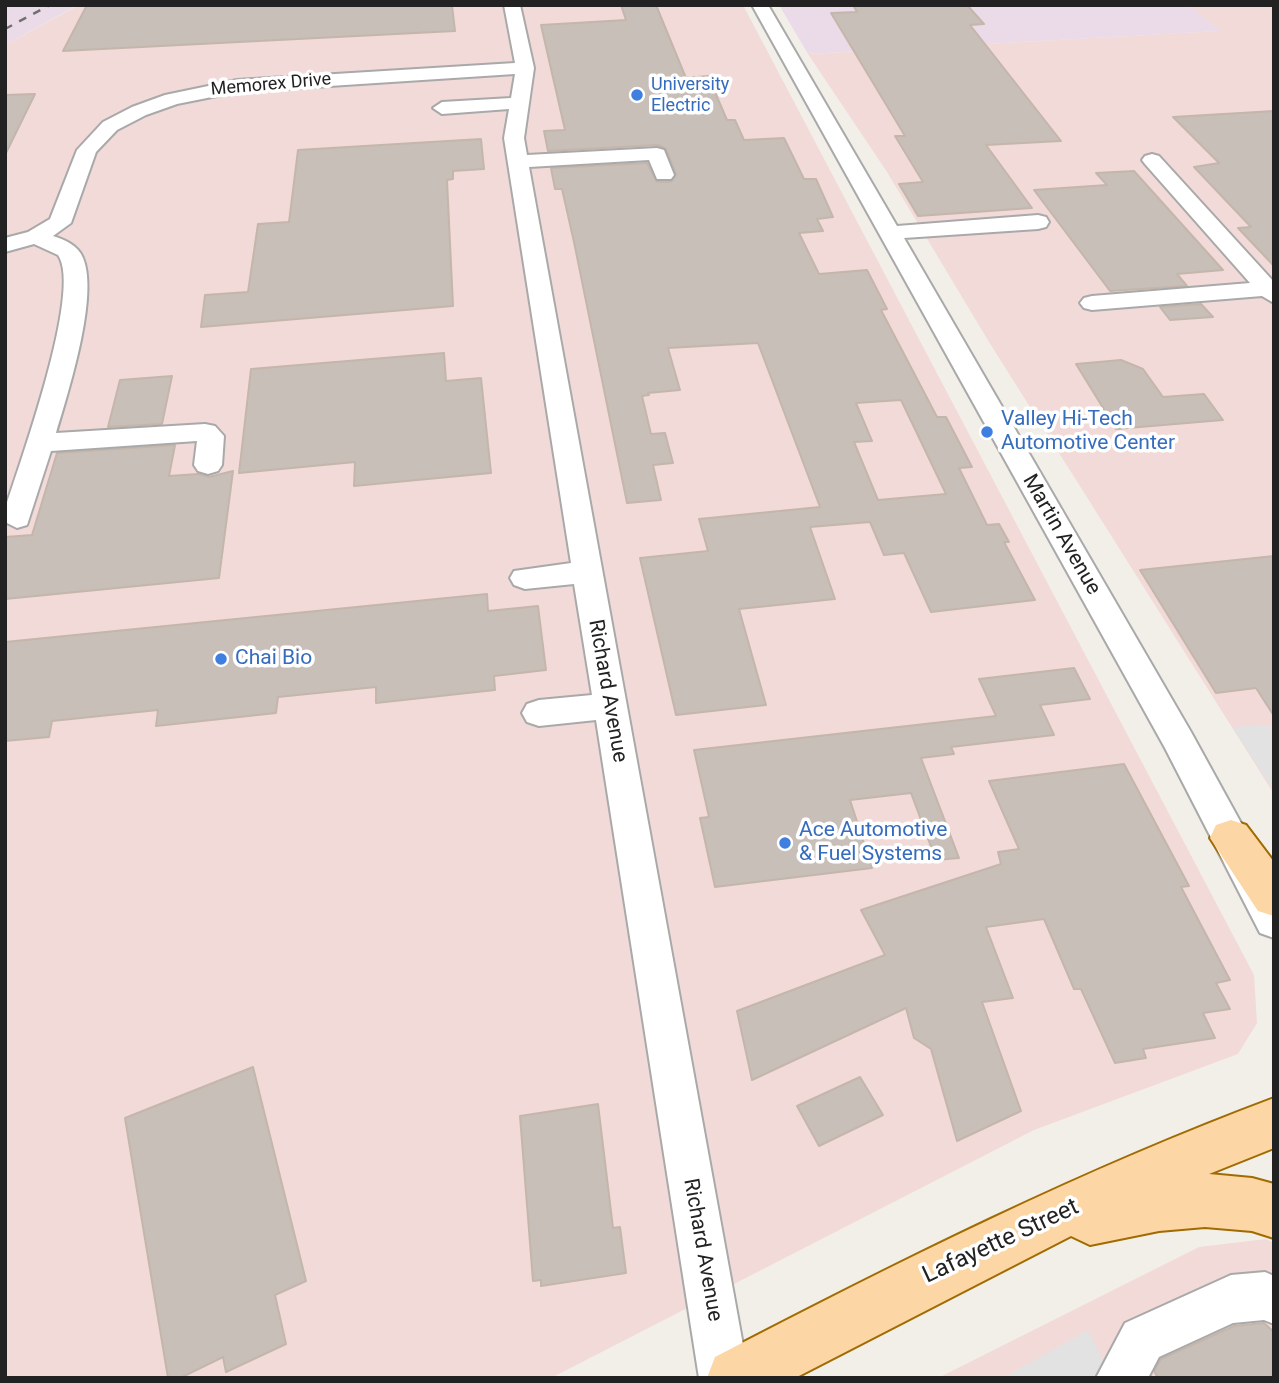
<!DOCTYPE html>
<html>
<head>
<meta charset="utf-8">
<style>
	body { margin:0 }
	#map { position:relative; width:1279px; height:1383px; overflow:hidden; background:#f2efe9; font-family:Roboto,sans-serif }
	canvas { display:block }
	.frame { position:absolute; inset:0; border:7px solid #222; pointer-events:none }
</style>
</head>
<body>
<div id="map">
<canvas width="1279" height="1383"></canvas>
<div class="frame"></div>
</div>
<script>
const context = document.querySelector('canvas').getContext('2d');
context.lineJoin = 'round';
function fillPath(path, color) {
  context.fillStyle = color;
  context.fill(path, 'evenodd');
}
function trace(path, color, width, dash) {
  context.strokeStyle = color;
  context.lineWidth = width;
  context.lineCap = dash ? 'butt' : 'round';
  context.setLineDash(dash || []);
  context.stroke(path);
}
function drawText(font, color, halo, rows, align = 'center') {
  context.font = font + ' Roboto,sans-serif';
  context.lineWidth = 7;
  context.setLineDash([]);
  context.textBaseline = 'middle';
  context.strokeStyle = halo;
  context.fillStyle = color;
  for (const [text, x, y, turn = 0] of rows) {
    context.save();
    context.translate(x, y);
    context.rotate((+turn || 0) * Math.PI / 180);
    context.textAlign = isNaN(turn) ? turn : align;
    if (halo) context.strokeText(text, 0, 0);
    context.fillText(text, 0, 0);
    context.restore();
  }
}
fillPath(new Path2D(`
	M 79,5 L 743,5 L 1254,975 L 1257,1023 L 1238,1054 L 1034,1130 L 551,1378 L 5,1378 L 5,45 Z
	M 1189,5 L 1274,5 L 1274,794 L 989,342 L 887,172 L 808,54 L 1218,31 Z
	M 1266,1239 L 1274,1243 L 1274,1378 L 938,1378 L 1199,1247 Z`), '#f2dad9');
fillPath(new Path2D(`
	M 78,5 L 5,45 L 5,6 Z
	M 779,5 L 1189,5 L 1220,31 L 808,54 Z`), '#ebdbe8');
fillPath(new Path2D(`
	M 1271,725 L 1274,730 L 1274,791 L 1232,727 Z
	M 1088,1330 L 1112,1378 L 1003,1378 Z`), '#e2e2e2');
const building = new Path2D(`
	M 87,5 L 452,5 L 455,31 L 63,51 Z
	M 621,5 L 656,5 L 686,78 L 708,76 L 727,120 L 735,120 L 744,140 L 784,138 L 804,179 L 816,179 L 833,217 L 817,219 L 823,231 L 799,233 L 819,274 L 867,270 L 887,309 L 881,310 L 937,417 L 946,417 L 972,467 L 959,468 L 987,525 L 999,524 L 1009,542 L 1004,542 L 1035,600 L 931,612 L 904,553 L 884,555 L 870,522 L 810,527 L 835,599 L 739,609 L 766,705 L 676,715 L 640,558 L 708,551 L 699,519 L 820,507 L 758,343 L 668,348 L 680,390 L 648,393 L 649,395 L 642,396 L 651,434 L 665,433 L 673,463 L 653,465 L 661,500 L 627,503 L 574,242 L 562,189 L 555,189 L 551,168 L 647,163 L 657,182 L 671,182 L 676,174 L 666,149 L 658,145 L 548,151 L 544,131 L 565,130 L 541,25 L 626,20 ZM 901,400 L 946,494 L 878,500 L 854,442 L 872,441 L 856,403 Z
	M 853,5 L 967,5 L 984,24 L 970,25 L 1061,141 L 986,145 L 1032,208 L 918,216 L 899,184 L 923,182 L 895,136 L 905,136 L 831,13 L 857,12 Z
	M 35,94 L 5,155 L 5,95 Z
	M 1274,111 L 1274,266 L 1238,228 L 1251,227 L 1194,167 L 1219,163 L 1173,117 Z
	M 481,139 L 484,169 L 453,171 L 453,179 L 447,180 L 453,306 L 201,327 L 205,295 L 248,292 L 258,224 L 289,222 L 298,150 Z
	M 1134,171 L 1223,270 L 1177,274 L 1187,286 L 1110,291 L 1034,190 L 1107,185 L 1096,173 Z
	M 1201,304 L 1213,317 L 1170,320 L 1160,307 Z
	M 444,353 L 446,381 L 481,378 L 491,473 L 354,486 L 355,462 L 239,473 L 251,369 Z
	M 1121,360 L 1143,369 L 1163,397 L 1204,394 L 1223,420 L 1116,429 L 1076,364 Z
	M 172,376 L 162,424 L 108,427 L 120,380 Z
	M 175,445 L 169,476 L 198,474 L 209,477 L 233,471 L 219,578 L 5,599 L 5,537 L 32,535 L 57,453 Z
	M 1274,556 L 1274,716 L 1256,688 L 1216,693 L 1140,570 Z
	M 487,594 L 488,611 L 538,606 L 546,670 L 494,676 L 495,690 L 376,703 L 376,687 L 278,697 L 276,713 L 156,726 L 158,710 L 52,721 L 49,737 L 5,741 L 5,642 Z
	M 1074,668 L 1090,699 L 1040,705 L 1054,735 L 951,747 L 954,754 L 921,758 L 959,858 L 936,860 L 911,793 L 850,800 L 872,868 L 715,887 L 700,818 L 709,817 L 694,750 L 996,716 L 979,679 Z
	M 1124,764 L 1189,886 L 1181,887 L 1230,980 L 1216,983 L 1230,1009 L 1203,1013 L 1215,1038 L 1143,1049 L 1146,1058 L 1115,1063 L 1081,989 L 1074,989 L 1044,919 L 986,927 L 1013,998 L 982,1002 L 1021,1111 L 957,1141 L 931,1049 L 914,1038 L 906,1008 L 752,1080 L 737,1011 L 885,955 L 861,910 L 1001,864 L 998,852 L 1019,849 L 989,781 Z
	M 253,1067 L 306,1281 L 275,1295 L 286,1344 L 226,1372 L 223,1357 L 180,1378 L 168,1378 L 125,1118 Z
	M 860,1077 L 883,1115 L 819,1146 L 797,1106 Z
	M 598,1104 L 613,1228 L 620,1227 L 626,1273 L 541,1286 L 541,1280 L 533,1281 L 520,1116 Z
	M 1264,1323 L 1274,1332 L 1274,1378 L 1158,1378 L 1154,1371 L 1161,1359 L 1234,1326 Z`);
fillPath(building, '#c7bfb8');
trace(building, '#c4b6ab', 2);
const minor = new Path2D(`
	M 504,5 L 520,5 L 534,68 L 524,138 L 527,155 L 657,148 L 664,150 L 674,175 L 671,179 L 657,179 L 649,160 L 529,167 L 749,1378 L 699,1378 L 596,720 L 539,726 L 527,722 L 522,713 L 527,704 L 539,700 L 592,695 L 574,584 L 525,589 L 514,585 L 510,578 L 514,571 L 571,563 L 504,138 L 509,109 L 442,114 L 433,108 L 442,102 L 511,98 L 515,74 L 237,92 L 177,104 L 146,115 L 117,130 L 96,152 L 71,223 L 53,236 C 65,240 78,245 83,258 C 99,296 68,393 56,433 L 205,424 L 215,426 L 224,436 L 222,465 L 218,471 L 208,474 L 198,471 L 194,465 L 197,441 L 51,451 L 27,525 L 17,528 L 5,522 L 5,509 C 19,465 83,290 58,255 L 34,244 L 5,252 L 5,238 L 28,232 L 50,219 L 77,150 L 103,122 L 132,107 L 165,95 L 237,80 L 515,63 Z
	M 752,5 L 768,5 L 897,226 L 1038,215 L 1046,217 L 1049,222 L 1046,227 L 1038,229 L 904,238 L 1191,732 L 1274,883 L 1274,938 L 1260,933 L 1165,748 Z
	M 1152,154 L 1159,156 L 1274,282 L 1274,303 L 1262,296 L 1092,310 L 1084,308 L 1080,303 L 1084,298 L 1092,296 L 1250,283 L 1145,164 L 1142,160 L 1145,156 Z
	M 1265,1272 L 1274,1276 L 1274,1324 L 1264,1320 L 1233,1323 L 1159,1357 L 1148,1378 L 1096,1378 L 1125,1323 L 1231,1275 Z`);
const major = new Path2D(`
	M 1231,820 L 1246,825 L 1274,862 L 1274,916 L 1258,911 L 1210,838 L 1216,825 Z
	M 1274,1098 L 1274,1148 L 1209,1174 L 1252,1178 L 1274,1184 L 1274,1238 L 1252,1231 L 1205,1227 L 1159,1231 L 1090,1245 L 1071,1236 L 795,1378 L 707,1378 L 715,1357 C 898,1262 1081,1170 1274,1098 Z`);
trace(minor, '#a9a9a9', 4);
trace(major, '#a06b00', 4);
fillPath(minor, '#fff');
fillPath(major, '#fcd6a4');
trace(new Path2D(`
	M 5,29 L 50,5`), '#707070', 2.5, [8, 8]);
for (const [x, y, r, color] of [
	[637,95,7,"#3f7fe0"],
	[987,432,7,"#3f7fe0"],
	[221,659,7,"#3f7fe0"],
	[785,843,7,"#3f7fe0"]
]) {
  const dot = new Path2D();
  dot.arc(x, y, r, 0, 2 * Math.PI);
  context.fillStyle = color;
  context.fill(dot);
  trace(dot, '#fff', 2.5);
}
drawText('18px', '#222', '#fff', [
	["Memorex Drive",271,85,-5]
]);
drawText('18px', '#366cbe', '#fff', [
	["University",651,85],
	["Electric",651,106]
], 'left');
drawText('21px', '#366cbe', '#fff', [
	["Valley Hi-Tech",1001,420],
	["Automotive Center",1001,444],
	["Chai Bio",235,659],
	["Ace Automotive",799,831],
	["& Fuel Systems",799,855]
], 'left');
drawText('21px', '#222', '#fff', [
	["Martin Avenue",1061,535,60],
	["Richard Avenue",607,691,80],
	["Richard Avenue",702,1250,80]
]);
drawText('24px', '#222', '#fff', [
	["Lafayette Street",1001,1242,-25]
]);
</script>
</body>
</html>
